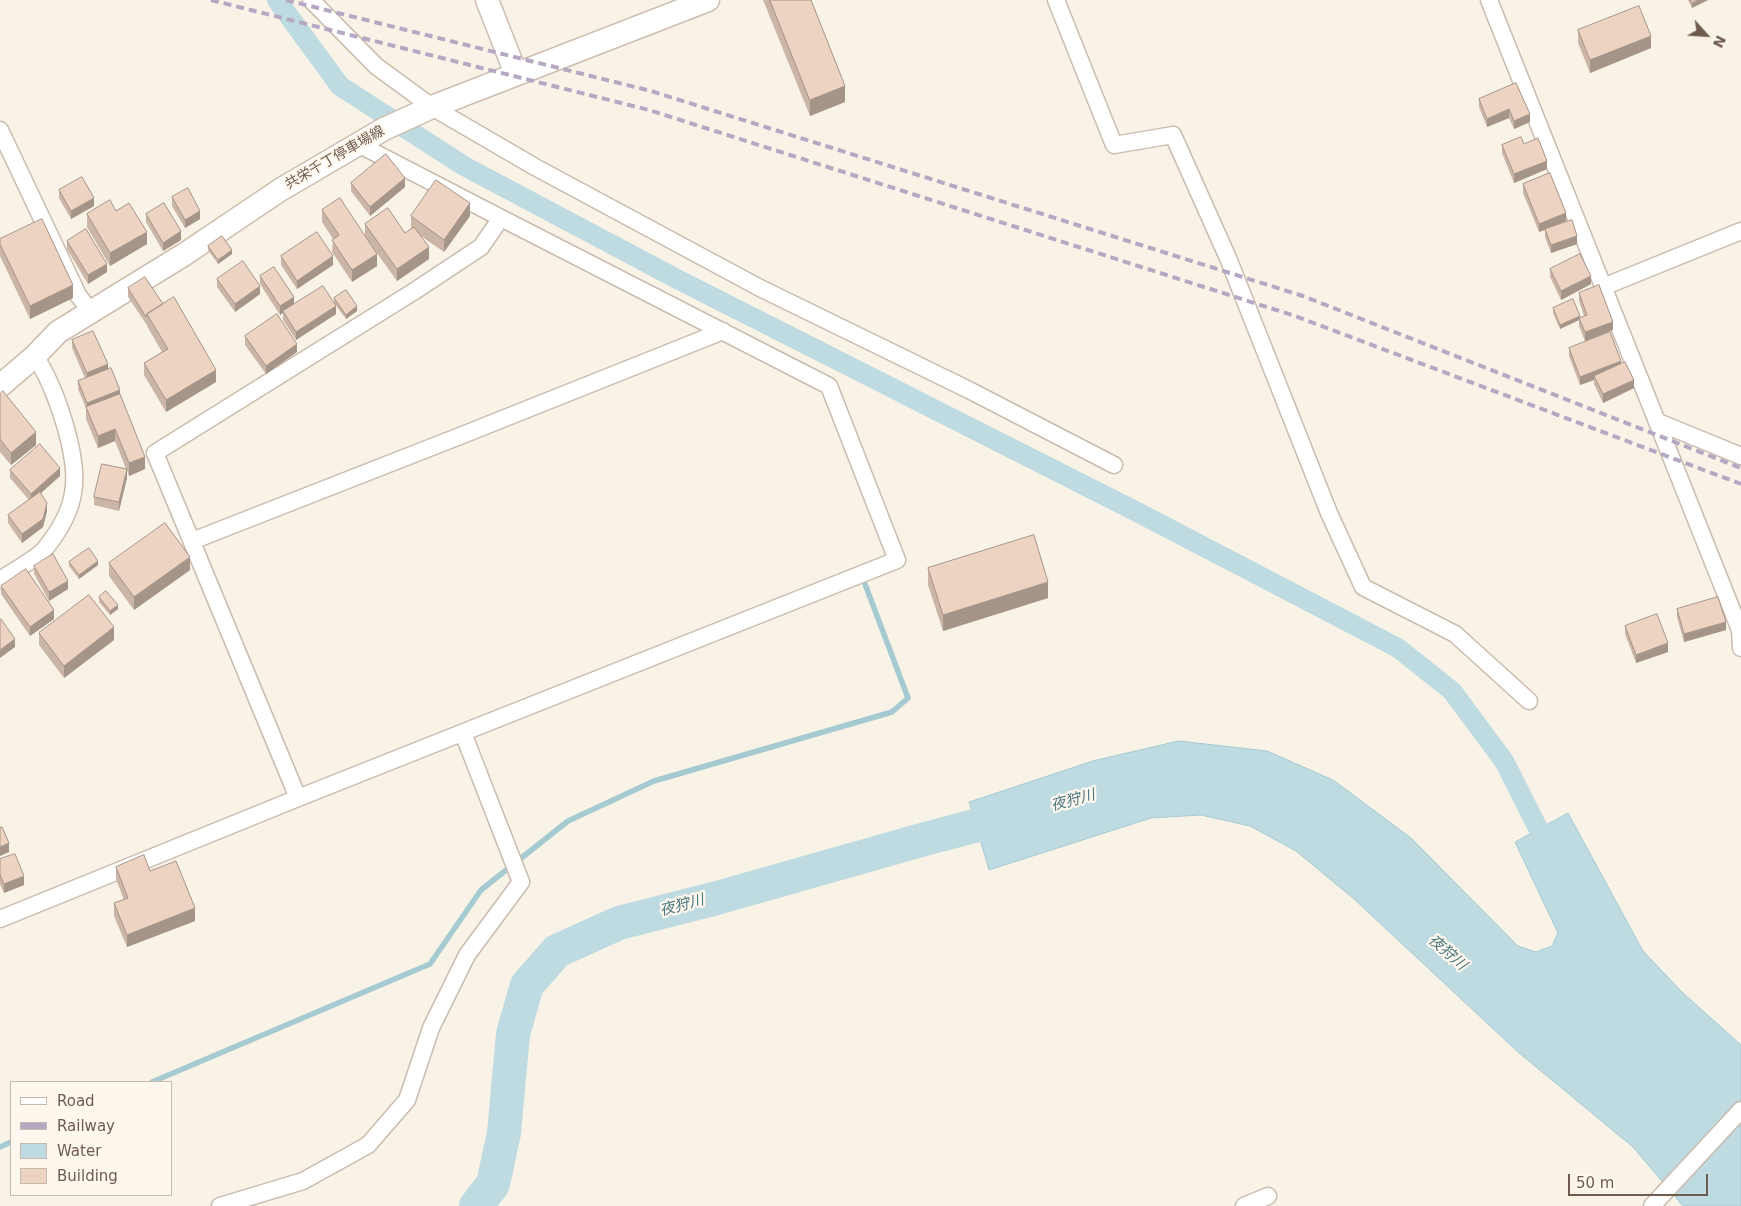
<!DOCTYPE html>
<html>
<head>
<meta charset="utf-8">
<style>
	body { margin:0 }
	#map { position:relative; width:1741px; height:1206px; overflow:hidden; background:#f9f3e7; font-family:"DejaVu Sans",sans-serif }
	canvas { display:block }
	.legend { position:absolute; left:10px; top:1081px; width:162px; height:115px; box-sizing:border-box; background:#fdf7ed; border:1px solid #c5b9ae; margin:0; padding:6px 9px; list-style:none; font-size:15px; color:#705b4f }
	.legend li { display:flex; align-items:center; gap:10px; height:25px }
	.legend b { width:25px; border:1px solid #c5b9ae }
	.north { position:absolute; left:1681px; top:10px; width:50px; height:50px; -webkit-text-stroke:4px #fdf7ed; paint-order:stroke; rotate:116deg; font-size:14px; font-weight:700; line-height:20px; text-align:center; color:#705b4f }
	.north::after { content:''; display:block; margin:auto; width:18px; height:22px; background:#705b4f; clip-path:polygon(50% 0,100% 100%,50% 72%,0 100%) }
	.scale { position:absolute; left:1568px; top:1174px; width:140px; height:22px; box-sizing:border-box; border:2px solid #705b4f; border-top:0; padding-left:6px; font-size:15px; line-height:18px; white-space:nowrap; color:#705b4f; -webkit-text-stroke:4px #fdf7ed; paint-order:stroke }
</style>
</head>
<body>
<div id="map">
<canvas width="1741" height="1206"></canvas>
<ul class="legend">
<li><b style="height:6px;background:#fff"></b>Road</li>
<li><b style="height:6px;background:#b6a7c2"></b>Railway</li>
<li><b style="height:14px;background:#bedbe1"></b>Water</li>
<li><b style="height:14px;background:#ecd3c2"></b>Building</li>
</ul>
<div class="north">N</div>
<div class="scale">50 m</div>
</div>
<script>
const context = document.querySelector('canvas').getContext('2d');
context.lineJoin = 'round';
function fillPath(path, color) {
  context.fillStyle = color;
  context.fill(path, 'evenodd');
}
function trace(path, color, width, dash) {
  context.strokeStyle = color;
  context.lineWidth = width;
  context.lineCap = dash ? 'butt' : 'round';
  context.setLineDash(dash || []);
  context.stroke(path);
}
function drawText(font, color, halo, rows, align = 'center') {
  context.font = font + ' "DejaVu Sans","Noto Sans JP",sans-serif';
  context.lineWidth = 4.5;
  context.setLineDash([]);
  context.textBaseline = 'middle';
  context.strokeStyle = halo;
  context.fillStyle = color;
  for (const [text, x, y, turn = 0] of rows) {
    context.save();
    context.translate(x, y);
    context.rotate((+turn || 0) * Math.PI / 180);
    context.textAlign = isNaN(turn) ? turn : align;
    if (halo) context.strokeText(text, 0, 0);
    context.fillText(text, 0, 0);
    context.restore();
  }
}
const water = new Path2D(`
	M 1179,741 L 1267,751 L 1333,780 L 1411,838 L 1518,946 L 1536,952 L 1552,946 L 1558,933 L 1515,842 L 1568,813 L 1643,951 L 1682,992 L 1741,1045 L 1741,1206 L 1683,1206 L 1633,1147 L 1518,1052 L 1354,899 L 1296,851 L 1250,826 L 1201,815 L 1151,818 L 989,870 L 969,802 L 1093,761 Z`);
fillPath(water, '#bedbe1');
trace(water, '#a5cad1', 1);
trace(new Path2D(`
	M 152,1082 L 430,964 L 481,890 L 568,821 L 654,781 L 892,712 L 908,698 L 865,584
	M 0,1147 L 11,1142`), '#a5cad1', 5.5);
trace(new Path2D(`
	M 277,0 L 340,86 L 464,166 L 677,279 L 1141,514 L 1398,648 L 1452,691 L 1504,761 L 1550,852`), '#bedbe1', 20);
trace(new Path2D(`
	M 476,1206 L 493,1184 L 504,1133 L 513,1034 L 527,985 L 557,951 L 619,923 L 717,898 L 925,839 L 1020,814`), '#bedbe1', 34);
const street = new Path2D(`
	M 311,0 L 376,66 L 432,107 L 535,167 L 760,288 L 969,390 L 1114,465
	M 1056,0 L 1114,145 L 1173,135 L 1228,258 L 1329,513 L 1363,587 L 1455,634 L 1529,701
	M 1489,0 L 1740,630 L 1741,648
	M 0,130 L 78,295 L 91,312
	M 1603,287 L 1741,231
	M 1658,422 L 1741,456
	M 192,541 L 465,434 L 723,331
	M 0,580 C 13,571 33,561 44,550 C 57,534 70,514 73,493 C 80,457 55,386 35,356
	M 298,798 L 155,453 L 413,292 L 481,247 L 501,218 L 358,144
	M 0,919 L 298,798 L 897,560 L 829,386 L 501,218
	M 220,1206 L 303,1181 L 368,1145 L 407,1100 L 431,1028 L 467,955 L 521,882 L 463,733
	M 1244,1206 L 1268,1196
	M 1652,1206 L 1741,1110`);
const secondary = new Path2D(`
	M 487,0 L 516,74
	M 0,386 L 35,356 L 58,332 L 185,254 L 280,190 L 384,129 L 432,107 L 708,0`);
trace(street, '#cabbae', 19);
trace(secondary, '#cebdaf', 25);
trace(street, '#fff', 16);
trace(secondary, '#fff', 22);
trace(new Path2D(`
	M 211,0 L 649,110 L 1295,316 L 1741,484
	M 286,0 L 651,91 L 1303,296 L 1741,468`), '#b6a7c2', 4, [8, 5]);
fillPath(new Path2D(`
	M 763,0 L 811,0 L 845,102 L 810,116 Z
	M 1688,0 L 1708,0 L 1692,8 Z
	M 1578,30 L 1651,48 L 1590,73 L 1578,43 Z
	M 1516,83 L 1530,122 L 1514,129 L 1509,118 L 1487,127 L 1479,107 L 1479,99 Z
	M 1524,144 L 1547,169 L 1514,183 L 1502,153 L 1502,145 Z
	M 351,183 L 405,187 L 370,216 L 351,191 Z
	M 1523,184 L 1566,221 L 1560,224 L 1577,244 L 1551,253 L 1545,237 L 1545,230 L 1539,232 L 1523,193 Z
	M 59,190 L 94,206 L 71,219 L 59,198 Z
	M 172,197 L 200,219 L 185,228 L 172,206 Z
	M 322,210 L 365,236 L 365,224 L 405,233 L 411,229 L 411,216 L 470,216 L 444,252 L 421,236 L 429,259 L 397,281 L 366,238 L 377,266 L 352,282 L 332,252 L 333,239 L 322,222 Z
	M 116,211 L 147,244 L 110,266 L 87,227 L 87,214 Z
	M 146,214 L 181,240 L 163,251 L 146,222 Z
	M 0,239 L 73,298 L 30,319 L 0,256 Z
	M 67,241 L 107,272 L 88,284 L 67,249 Z
	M 208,246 L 232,254 L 218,264 L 208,250 Z
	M 281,256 L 333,265 L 297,289 L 281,265 Z
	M 1550,269 L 1591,284 L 1561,300 L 1550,277 Z
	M 260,276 L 294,304 L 336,314 L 296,340 L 283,320 L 283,313 L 280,315 L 260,284 Z
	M 217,279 L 260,294 L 235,312 L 217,287 Z
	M 128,288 L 216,382 L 166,412 L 144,375 L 144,363 L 162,352 L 147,326 L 147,325 L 128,297 Z
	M 1579,293 L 1613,330 L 1585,341 L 1579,326 L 1579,320 L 1560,329 L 1553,313 L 1553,308 L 1580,317 L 1584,316 L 1579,301 Z
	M 334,298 L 357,311 L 346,319 L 334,303 Z
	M 245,336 L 297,352 L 266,374 L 245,345 Z
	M 72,340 L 108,369 L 120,394 L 145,469 L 129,476 L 127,470 L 127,478 L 119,511 L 94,505 L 94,497 L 126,469 L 115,441 L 98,448 L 86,419 L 86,408 L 78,389 L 78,381 L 85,378 L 72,348 Z
	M 1569,348 L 1621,364 L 1634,388 L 1603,403 L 1594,384 L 1594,380 L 1580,385 L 1569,356 Z
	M 0,394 L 36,445 L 11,465 L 0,452 Z
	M 10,470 L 60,476 L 41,493 L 47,511 L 43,527 L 22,543 L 8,523 L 8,515 L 29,500 L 10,478 Z
	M 69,562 L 98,565 L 79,579 L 69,566 Z
	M 109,563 L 190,570 L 134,610 L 109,576 Z
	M 34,566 L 68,589 L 49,601 L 34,574 Z
	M 928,568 L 1048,598 L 943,631 L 928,585 Z
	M 1,586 L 54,619 L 30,636 L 1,594 Z
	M 99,597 L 118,609 L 110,615 L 99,602 Z
	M 1677,609 L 1726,630 L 1684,642 L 1677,617 Z
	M 1625,626 L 1668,652 L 1636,663 L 1625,634 Z
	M 39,633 L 114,640 L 64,678 L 39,645 Z
	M 0,859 L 24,885 L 4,893 L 0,884 Z
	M 116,867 L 150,871 L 195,921 L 127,947 L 114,916 L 114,903 L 124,900 L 116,879 Z`), '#cbb5a7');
fillPath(new Path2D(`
	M 1699,0 L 1708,0 L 1692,8 L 1692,3 Z
	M 1651,36 L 1651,48 L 1590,73 L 1590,60 Z
	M 845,86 L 845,102 L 810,116 L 810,100 Z
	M 1509,109 L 1509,118 L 1487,127 L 1487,119 Z
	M 1530,114 L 1530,122 L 1514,129 L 1514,121 Z
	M 1547,161 L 1547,169 L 1514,183 L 1514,174 Z
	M 405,178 L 405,187 L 370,216 L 370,207 Z
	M 94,198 L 94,206 L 71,219 L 71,211 Z
	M 470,203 L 470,216 L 444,252 L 444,240 Z
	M 200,211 L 200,219 L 185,228 L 185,220 Z
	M 1566,213 L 1566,221 L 1539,232 L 1539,224 Z
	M 181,231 L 181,240 L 163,251 L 163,243 Z
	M 147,232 L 147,244 L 110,266 L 110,253 Z
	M 1577,236 L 1577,244 L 1551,253 L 1551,245 Z
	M 429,247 L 429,259 L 397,281 L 397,269 Z
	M 232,250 L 232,254 L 218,264 L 218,260 Z
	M 377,254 L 377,266 L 352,282 L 352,270 Z
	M 333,256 L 333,265 L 297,289 L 297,281 Z
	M 107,264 L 107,272 L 88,284 L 88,275 Z
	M 1591,276 L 1591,284 L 1561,300 L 1561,291 Z
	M 73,285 L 73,298 L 30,319 L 30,306 Z
	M 260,286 L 260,294 L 235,312 L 235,304 Z
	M 294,297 L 294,305 L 283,311 L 283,313 L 280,315 L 280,306 Z
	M 336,306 L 336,314 L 296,340 L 296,332 Z
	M 357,306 L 357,311 L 346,319 L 346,315 Z
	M 1580,316 L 1579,320 L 1560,329 L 1560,325 Z
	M 1613,322 L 1613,330 L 1585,341 L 1585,332 Z
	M 297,344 L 297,352 L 266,374 L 266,366 Z
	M 1621,361 L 1621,370 L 1594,376 L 1594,380 L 1580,385 L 1580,377 Z
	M 108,364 L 108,372 L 87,382 L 87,373 Z
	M 216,370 L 216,382 L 166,412 L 166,400 Z
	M 1634,380 L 1634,388 L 1603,403 L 1603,394 Z
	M 120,390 L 120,398 L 87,411 L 87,403 Z
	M 115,429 L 115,441 L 98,448 L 98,436 Z
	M 36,432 L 36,445 L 11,465 L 11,453 Z
	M 145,457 L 145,469 L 129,476 L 129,463 Z
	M 60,468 L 60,476 L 31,502 L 31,494 Z
	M 127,469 L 127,478 L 119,511 L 119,502 Z
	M 47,503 L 47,511 L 43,527 L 22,543 L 22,534 Z
	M 190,557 L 190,570 L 134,610 L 134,597 Z
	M 98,561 L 98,565 L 79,579 L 79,575 Z
	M 68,581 L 68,589 L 49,601 L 49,592 Z
	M 1048,582 L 1048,598 L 943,631 L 943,615 Z
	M 118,605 L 118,609 L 110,615 L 110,611 Z
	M 54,610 L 54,619 L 30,636 L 30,627 Z
	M 1726,622 L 1726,630 L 1684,642 L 1684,634 Z
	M 114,627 L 114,640 L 64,678 L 64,666 Z
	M 15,639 L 15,647 L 0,658 L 0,650 Z
	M 1668,643 L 1668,652 L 1636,663 L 1636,655 Z
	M 9,843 L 9,852 L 0,856 L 0,847 Z
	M 24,876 L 24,885 L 4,893 L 4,884 Z
	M 195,908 L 195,921 L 127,947 L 127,935 Z`), '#a59488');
const building = new Path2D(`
	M 770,0 L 811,0 L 845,86 L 810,100 Z
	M 1690,0 L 1699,0 L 1692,3 Z
	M 1639,6 L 1651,36 L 1590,60 L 1578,30 Z
	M 1516,83 L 1530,114 L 1514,121 L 1509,109 L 1487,119 L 1479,99 Z
	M 1521,137 L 1524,144 L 1538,138 L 1547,161 L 1514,174 L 1502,145 Z
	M 386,154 L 405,178 L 370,207 L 351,183 Z
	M 1550,173 L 1566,213 L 1539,224 L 1523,184 Z
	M 82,177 L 94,198 L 71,211 L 59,190 Z
	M 436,180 L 470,203 L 444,240 L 411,216 Z
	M 188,188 L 200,211 L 185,220 L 172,197 Z
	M 340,198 L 377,254 L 352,270 L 332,240 L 339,235 L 322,210 Z
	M 110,200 L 116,211 L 129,203 L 147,232 L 110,253 L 87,214 Z
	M 164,203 L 181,231 L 163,243 L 146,214 Z
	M 388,208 L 405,233 L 414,227 L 429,247 L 397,269 L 365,224 Z
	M 42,219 L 73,285 L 30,306 L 0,244 L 0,239 Z
	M 1572,220 L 1577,236 L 1551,245 L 1545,229 Z
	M 86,229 L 107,264 L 88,275 L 67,241 Z
	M 317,232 L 333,256 L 297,281 L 281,256 Z
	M 222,236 L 232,250 L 218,260 L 208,246 Z
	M 1580,254 L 1591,276 L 1561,291 L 1550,269 Z
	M 243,261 L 260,286 L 235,304 L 217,279 Z
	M 274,267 L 294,297 L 280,306 L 260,276 Z
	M 145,277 L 163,304 L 147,314 L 146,317 L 128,288 Z
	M 1599,285 L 1613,322 L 1585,332 L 1579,318 L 1587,315 L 1579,293 Z
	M 323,286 L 336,306 L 296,332 L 283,311 Z
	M 346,290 L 357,306 L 346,315 L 334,298 Z
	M 174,297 L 216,370 L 166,400 L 144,363 L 168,349 L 147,314 Z
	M 1573,299 L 1580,316 L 1560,325 L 1553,308 Z
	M 277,314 L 297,344 L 266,366 L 245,336 Z
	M 93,331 L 108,364 L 87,373 L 72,340 Z
	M 1610,332 L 1621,361 L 1580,377 L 1569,348 Z
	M 1625,362 L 1634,380 L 1603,394 L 1594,376 Z
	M 111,368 L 120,390 L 87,403 L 78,381 Z
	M 3,391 L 36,432 L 11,453 L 0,439 L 0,394 Z
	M 120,394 L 145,457 L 129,463 L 115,429 L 98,436 L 86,407 Z
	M 40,444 L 60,468 L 31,494 L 10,470 Z
	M 102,464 L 127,469 L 119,502 L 94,497 Z
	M 40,492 L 47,503 L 43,519 L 22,534 L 8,515 Z
	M 165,523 L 190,557 L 134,597 L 109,563 Z
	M 1034,535 L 1048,582 L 943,615 L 928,568 Z
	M 89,548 L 98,561 L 79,575 L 69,562 Z
	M 53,554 L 68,581 L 49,592 L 34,566 Z
	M 26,569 L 54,610 L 30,627 L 1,586 Z
	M 106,591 L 118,605 L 110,611 L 99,597 Z
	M 89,595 L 114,627 L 64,666 L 39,633 Z
	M 1718,597 L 1726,622 L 1684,634 L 1677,609 Z
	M 1657,614 L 1668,643 L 1636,655 L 1625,626 Z
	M 1,619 L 15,639 L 0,650 L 0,620 Z
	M 2,827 L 9,843 L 0,847 L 0,828 Z
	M 15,854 L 24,876 L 4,884 L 0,875 L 0,859 Z
	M 144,855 L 150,871 L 176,861 L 195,908 L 127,935 L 114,903 L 128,898 L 116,867 Z`);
fillPath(building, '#ecd3c2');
trace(building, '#a59488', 1);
drawText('14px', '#705b4f', '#fdf7ed', [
	["共栄千丁停車場線",335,158,-30]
]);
drawText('italic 15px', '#4b7780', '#fdf7ed', [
	["夜狩川",1073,801,-15],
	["夜狩川",682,906,-15],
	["夜狩川",1447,953,41]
]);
</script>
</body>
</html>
